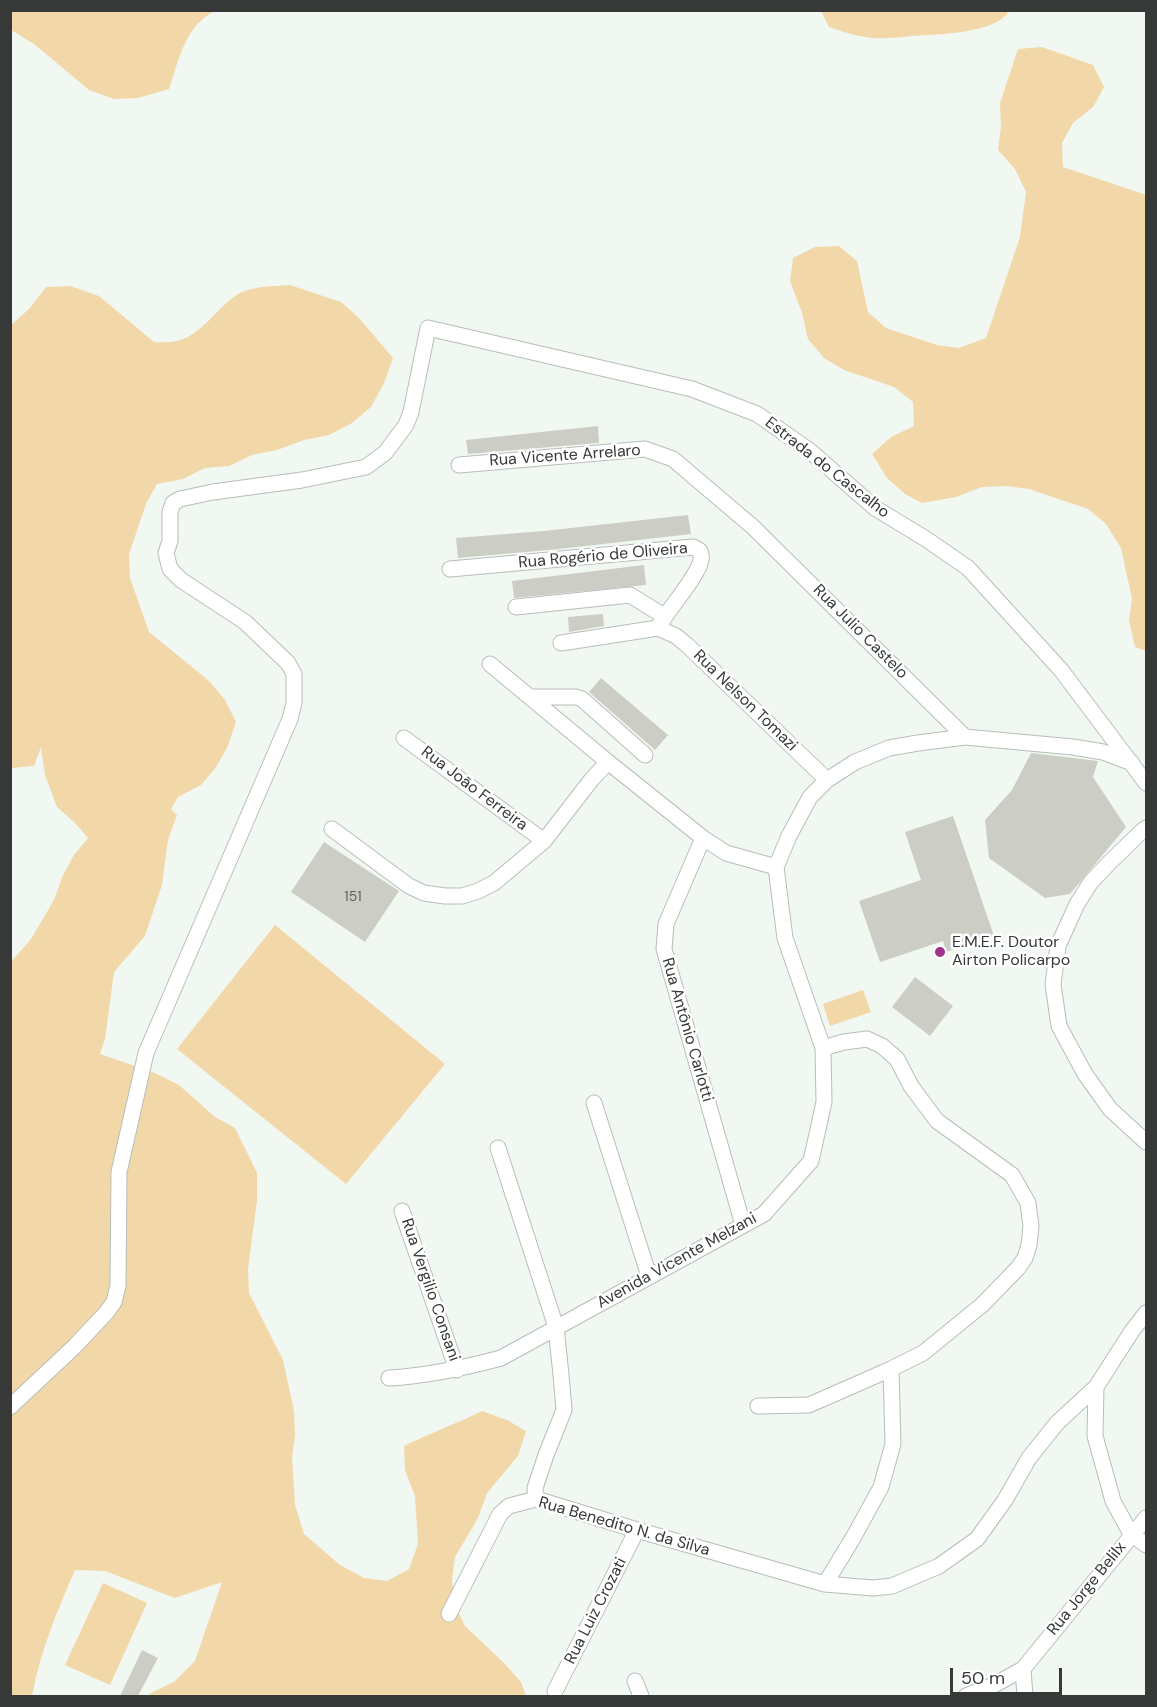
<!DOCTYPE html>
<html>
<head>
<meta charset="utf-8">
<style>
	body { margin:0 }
	#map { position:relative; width:1157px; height:1707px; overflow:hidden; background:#f1f8f2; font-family:"DM Sans",sans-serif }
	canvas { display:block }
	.frame { position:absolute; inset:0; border:12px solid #363937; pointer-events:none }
	.scale { position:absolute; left:950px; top:1668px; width:112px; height:27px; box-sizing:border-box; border:3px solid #363937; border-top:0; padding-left:8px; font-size:18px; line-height:21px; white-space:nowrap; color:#363937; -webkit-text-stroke:4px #fff; paint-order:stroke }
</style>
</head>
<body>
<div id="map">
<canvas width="1157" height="1707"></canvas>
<div class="frame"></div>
<div class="scale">50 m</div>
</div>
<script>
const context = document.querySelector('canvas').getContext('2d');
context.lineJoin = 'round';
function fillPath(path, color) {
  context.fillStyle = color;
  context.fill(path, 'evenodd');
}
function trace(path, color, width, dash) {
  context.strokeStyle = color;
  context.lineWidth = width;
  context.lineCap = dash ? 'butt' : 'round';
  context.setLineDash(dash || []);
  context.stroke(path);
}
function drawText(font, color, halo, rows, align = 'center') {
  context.font = font + ' "DM Sans",sans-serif';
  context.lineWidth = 5;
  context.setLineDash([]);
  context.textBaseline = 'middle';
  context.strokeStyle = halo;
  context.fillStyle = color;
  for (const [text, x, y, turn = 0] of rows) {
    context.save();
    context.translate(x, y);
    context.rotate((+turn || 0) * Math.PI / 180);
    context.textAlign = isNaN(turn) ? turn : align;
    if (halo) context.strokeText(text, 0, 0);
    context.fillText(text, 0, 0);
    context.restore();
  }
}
fillPath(new Path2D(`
	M 11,10 L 215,10 L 215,11 C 185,25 179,60 169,89 L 138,98 L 114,99 L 89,90 L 34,44 L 11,30 Z
	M 821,11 L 1009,11 C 996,34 937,34 912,36 C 900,37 887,39 874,38 C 858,37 844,32 829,27 Z
	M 1042,47 L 1093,65 L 1104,87 L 1093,107 L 1073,123 L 1062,143 L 1063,167 L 1146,195 L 1146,651 L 1135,647 L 1129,621 L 1132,599 L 1121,548 L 1106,524 L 1088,509 L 1029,489 L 1006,486 L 982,487 L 956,497 L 922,503 L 905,494 L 887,478 L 872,454 L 891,437 L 914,426 L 913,402 L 894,387 L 844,370 L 824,358 L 808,339 L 802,313 L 790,281 L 793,258 L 815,247 L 839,246 L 857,261 L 868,312 L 886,328 L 937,345 L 959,348 L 986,338 L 1020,237 L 1026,192 L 1015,169 L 998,150 L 1001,127 L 1000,103 L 1018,49 Z
	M 290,285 L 341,302 L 359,318 L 393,358 L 384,383 L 371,407 L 352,423 L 329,435 L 304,440 L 277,450 L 252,455 L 229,466 L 205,468 L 183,479 L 157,484 L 146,504 L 129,554 L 130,578 L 149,632 L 208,680 L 225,700 L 236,722 L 227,748 L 216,767 L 201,785 L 178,797 L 171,809 L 177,815 L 168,840 L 162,885 L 145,936 L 114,972 L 105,1039 L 100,1054 L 155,1073 L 179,1085 L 215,1117 L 235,1128 L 257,1173 L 257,1201 L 248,1269 L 249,1293 L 283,1360 L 294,1411 L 295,1435 L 292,1457 L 295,1505 L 304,1534 L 340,1565 L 364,1578 L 387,1581 L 409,1569 L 418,1544 L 415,1496 L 405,1470 L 404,1446 C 430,1433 456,1424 482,1411 L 507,1420 L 526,1431 L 518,1456 L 487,1493 L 478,1518 L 455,1557 L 452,1580 L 454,1604 L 465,1626 L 504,1663 L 521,1682 L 526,1696 L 149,1696 L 151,1693 L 174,1682 L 195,1661 L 222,1582 L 175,1598 L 105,1571 L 75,1570 C 57,1611 40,1652 32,1696 L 11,1696 L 11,962 L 31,939 L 54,900 L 63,875 L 74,855 L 88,838 L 75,823 L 57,807 L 45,775 L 41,747 L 34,766 L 11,768 L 11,325 L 29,309 L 46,287 L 70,286 L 99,296 L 154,342 C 161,342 170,343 177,341 C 203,335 217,306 240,293 C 253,286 276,286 290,285 Z
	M 275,925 L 445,1064 L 346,1184 L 177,1049 Z
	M 863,990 L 871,1012 L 830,1026 L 823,1004 Z
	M 103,1583 L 147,1603 L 110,1685 L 65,1665 Z`), '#f2d7a8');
fillPath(new Path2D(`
	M 598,426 L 599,443 L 468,454 L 466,440 Z
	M 688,515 L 691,534 L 559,549 L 458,558 L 456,538 L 544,531 Z
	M 644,565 L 646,585 L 514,598 L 512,581 Z
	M 603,614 L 604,626 L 569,632 L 568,617 Z
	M 601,678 L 668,735 L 655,750 L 589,692 Z
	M 1031,753 L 1098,761 L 1093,777 L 1126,827 L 1070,894 L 1045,898 L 989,858 L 985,820 L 1012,790 Z
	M 953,816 L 994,936 L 946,952 L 943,941 L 880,962 L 859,901 L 921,880 L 905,832 Z
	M 324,842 L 399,891 L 365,942 L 291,892 Z
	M 915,977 L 953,1006 L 930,1036 L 892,1007 Z
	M 142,1650 L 158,1658 L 138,1696 L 120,1696 Z`), '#cccec6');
const minor = new Path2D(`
	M 459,465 L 645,449 L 673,459 L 753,527 L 965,737
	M 450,569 L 693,547 L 700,551 C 701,554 702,558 701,560 C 698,577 667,610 658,628
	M 516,607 L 630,595 L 664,616
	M 658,628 L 676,636 L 688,646 L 827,780
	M 561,643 L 658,628
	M 490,664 L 608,762
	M 530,697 L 576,697 L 582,699 L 645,755
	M 404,738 L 544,841
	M 1146,828 L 1142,831 L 1109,863 L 1091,882 L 1077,904 L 1058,946 L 1053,984 L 1059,1026 L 1085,1074 L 1110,1109 L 1146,1142
	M 332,829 L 409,886 L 424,893 L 445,896 L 462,896 L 478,891 L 494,883 L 544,841 L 592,779 L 608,762 L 703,838 L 726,853 L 776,867
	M 703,838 L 666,924 L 664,949 L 743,1225
	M 823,1048 L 844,1042 L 867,1039 L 882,1046 L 897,1059 L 911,1086 L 937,1121 L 1012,1175 L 1028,1203 L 1031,1226 L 1029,1245 L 1025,1258 L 1018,1268 L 982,1305 L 923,1353 L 891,1369 L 893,1444 L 881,1487 L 853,1538 L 825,1584
	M 594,1103 L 649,1276
	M 498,1148 L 556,1327 L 561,1375 L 564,1410 L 546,1455 L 535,1488 L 536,1499
	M 402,1211 L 457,1370
	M 389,1378 C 427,1376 464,1368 501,1358 L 764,1214 L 811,1161 L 824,1102 L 823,1048 L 785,938 L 776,867 L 789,836 L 810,797 L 827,780 L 855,762 L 889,748 L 918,743 L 965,737 L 1073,747 L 1103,752 L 1132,763
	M 1096,1387 L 1095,1436 L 1113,1501 L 1131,1534 L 1146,1545
	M 758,1406 L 809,1405 L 891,1369
	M 10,1407 L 74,1347 L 106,1313 L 114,1302 L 118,1286 L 119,1172 L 146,1053 L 290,719 L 294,703 L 294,674 L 288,663 L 245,622 L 181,580 L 170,569 L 166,553 L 170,541 L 170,512 L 173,503 L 180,499 L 213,492 L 302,480 L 366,467 L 385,453 L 406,425 L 411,412 L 428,328 L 692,389 L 757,414 L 810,451 L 875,508 L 926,539 L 968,568 L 1061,670 L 1146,783
	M 449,1614 L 500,1514 L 509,1506 L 536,1499 L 637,1530 L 825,1584 L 873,1588 L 892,1586 L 939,1566 L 977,1539 L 1005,1500 L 1029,1458 L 1057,1423 L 1096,1387 L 1132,1331 L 1146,1313
	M 1023,1669 L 1025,1696
	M 635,1681 L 641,1696
	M 555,1691 L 637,1530
	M 966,1696 L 994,1685 L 1023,1669 L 1146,1518`);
trace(minor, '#b7beb8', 17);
trace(minor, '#fff', 15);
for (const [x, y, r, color] of [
	[940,952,6,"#a3308b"]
]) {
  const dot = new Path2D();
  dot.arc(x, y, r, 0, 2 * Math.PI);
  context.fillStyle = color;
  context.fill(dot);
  trace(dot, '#fff', 2);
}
drawText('14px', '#5c5e5b', null, [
	["151",353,897]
]);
drawText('16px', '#363937', '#fff', [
	["Rua Vicente Arrelaro",565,456,-4],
	["Estrada do Cascalho",827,468,38],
	["Rua Rogério de Oliveira",603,556,-5],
	["Rua Julio Castelo",860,632,45],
	["Rua Nelson Tomazi",745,701,44],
	["Rua João Ferreira",474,789,37],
	["Rua Antônio Carlotti",687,1030,74],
	["Avenida Vicente Melzani",677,1261,-29],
	["Rua Vergilio Consani",430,1290,71],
	["Rua Benedito N. da Silva",624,1527,16],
	["Rua Jorge Belilx",1087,1589,-51],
	["Rua Luiz Crozati",596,1611,-63]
]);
drawText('16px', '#363937', '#fff', [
	["E.M.E.F. Doutor",952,943],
	["Airton Policarpo",952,961]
], 'left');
</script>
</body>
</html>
